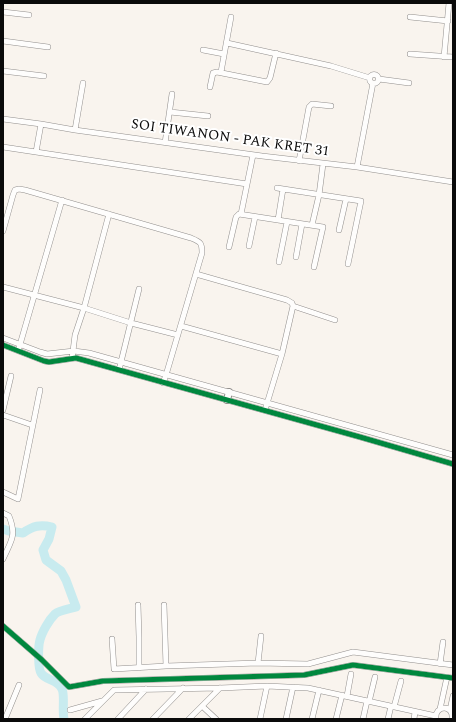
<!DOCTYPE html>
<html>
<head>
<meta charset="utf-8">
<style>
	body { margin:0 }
	#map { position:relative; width:456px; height:722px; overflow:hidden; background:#f9f4ee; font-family:Spectral,serif }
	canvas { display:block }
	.frame { position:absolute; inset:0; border:4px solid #0a0a0a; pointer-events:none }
</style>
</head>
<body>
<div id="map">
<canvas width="456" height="722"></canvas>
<div class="frame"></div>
</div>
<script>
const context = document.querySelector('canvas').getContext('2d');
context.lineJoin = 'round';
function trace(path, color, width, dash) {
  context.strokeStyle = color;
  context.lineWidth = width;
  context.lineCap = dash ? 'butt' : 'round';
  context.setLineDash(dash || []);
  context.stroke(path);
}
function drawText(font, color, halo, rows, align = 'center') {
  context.font = font + ' Spectral,serif';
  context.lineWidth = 4;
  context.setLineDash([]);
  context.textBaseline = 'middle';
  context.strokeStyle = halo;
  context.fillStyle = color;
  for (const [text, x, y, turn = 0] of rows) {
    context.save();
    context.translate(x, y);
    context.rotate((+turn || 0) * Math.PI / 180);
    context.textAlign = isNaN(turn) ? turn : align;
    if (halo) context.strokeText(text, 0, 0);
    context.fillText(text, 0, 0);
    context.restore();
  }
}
trace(new Path2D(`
	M 3,529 L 9,531 L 23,533 C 33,526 40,524 52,527 L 49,539 L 43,550 L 46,560 L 61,571 L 66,580 L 76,607 C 70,609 60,610 55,614 C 49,620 42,632 40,640 C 38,646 38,669 41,673 C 46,681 58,679 62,689 C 65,695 62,710 64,719`), '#c8ebef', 9);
const minor = new Path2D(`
	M 3,12 L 29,15
	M 410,17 L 448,21
	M 3,41 L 48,47
	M 227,43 L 331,66 L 370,78
	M 203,50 L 224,54
	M 410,54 L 453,57
	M 444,57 L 449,3
	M 3,71 L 44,76
	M 221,72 L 231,17
	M369.5 79a4.5 4.5 0 1 1 9 0a4.5 4.5 0 1 1-9 0Z
	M 379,79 L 409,83
	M 210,87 L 213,73 L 217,72 L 267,82 L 270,78 L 276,53
	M 170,112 L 208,116
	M 3,119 L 41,124 L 75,130 L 262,156 L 357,167 L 453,182
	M 75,130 L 83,83
	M 165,143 L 172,94
	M 3,147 L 247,184
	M 36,152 L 41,124
	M 299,161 L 309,107 L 312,104 L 331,106
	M 357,167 L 373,83
	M 277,188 L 361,201 L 348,264
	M 241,214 L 253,155
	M 278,220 L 283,189
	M 312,225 L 319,195 L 323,164
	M 339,230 L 346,199
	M 3,231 L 13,195 L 15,190 L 19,189 L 25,190 L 191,238 C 201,242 202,243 202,253 L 166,375 L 163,383
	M 249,246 L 255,217
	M 229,247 L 236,217 L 239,214 L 323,227 L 314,267
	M 296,257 L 302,224
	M 279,262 L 287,222
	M 196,274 L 287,300 L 292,303 L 293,306 L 335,320
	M 3,287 L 84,308 L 131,323 L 178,335
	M 181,326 L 282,354
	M 3,338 L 40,352 L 47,354 L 74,351 L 89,353 L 453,455
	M 3,345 L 44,361 L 49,362 L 76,358 L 360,437 L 453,464
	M 19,348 L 62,200
	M 72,359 L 75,335 L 84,308 L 109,214
	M 119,370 L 139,289
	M 3,410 L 11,376
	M 265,410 L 282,354 L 293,306
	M 3,415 L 32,425
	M 3,492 L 18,499 L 40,390
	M 3,513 L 9,516 C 17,536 11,541 3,559
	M 138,605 L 139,637 L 139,668
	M 164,605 L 166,666
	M 3,626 L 42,660 L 69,687 L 103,681 L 304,675 L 353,665 L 453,678
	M 112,639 L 114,669 L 166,666 L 258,663 L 308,664 L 353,652 L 453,665
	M 258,663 L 261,636
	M 440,664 L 443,642
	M 347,696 L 351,674
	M 369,702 L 375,677
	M 202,706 L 216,719
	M 394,707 L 401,681
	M 440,709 L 447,677
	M 70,710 L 102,701
	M 450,710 L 453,696
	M 5,719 L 19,685
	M 85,719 L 114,690 L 220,688 L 267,686 L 308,688 L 436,716
	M 118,719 L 146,689
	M 153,719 L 183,688
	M 189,719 L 220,688
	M 260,719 L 267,686
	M 286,719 L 293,687
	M 312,719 L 319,690
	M 336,719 L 342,695
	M 363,719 L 367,701
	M 388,719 L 391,706
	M 414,719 L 415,712
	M 436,719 C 434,705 454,704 452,719`);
const tertiary = new Path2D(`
	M 227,400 L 229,392`);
trace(minor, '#928f8d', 6);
trace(tertiary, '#928f8d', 8);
trace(minor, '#fefdfc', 5);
trace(tertiary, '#fefdfc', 6);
trace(new Path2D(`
	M 3,345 L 44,361 L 49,362 L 76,358 L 360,437 L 453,464
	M 3,626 L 42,660 L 69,687 L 103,681 L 304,675 L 353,665 L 453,678`), '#00873e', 5);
drawText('14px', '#0a0a0a', '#fff', [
	["SOI TIWANON - PAK KRET 31",230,139,8]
]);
</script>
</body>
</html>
